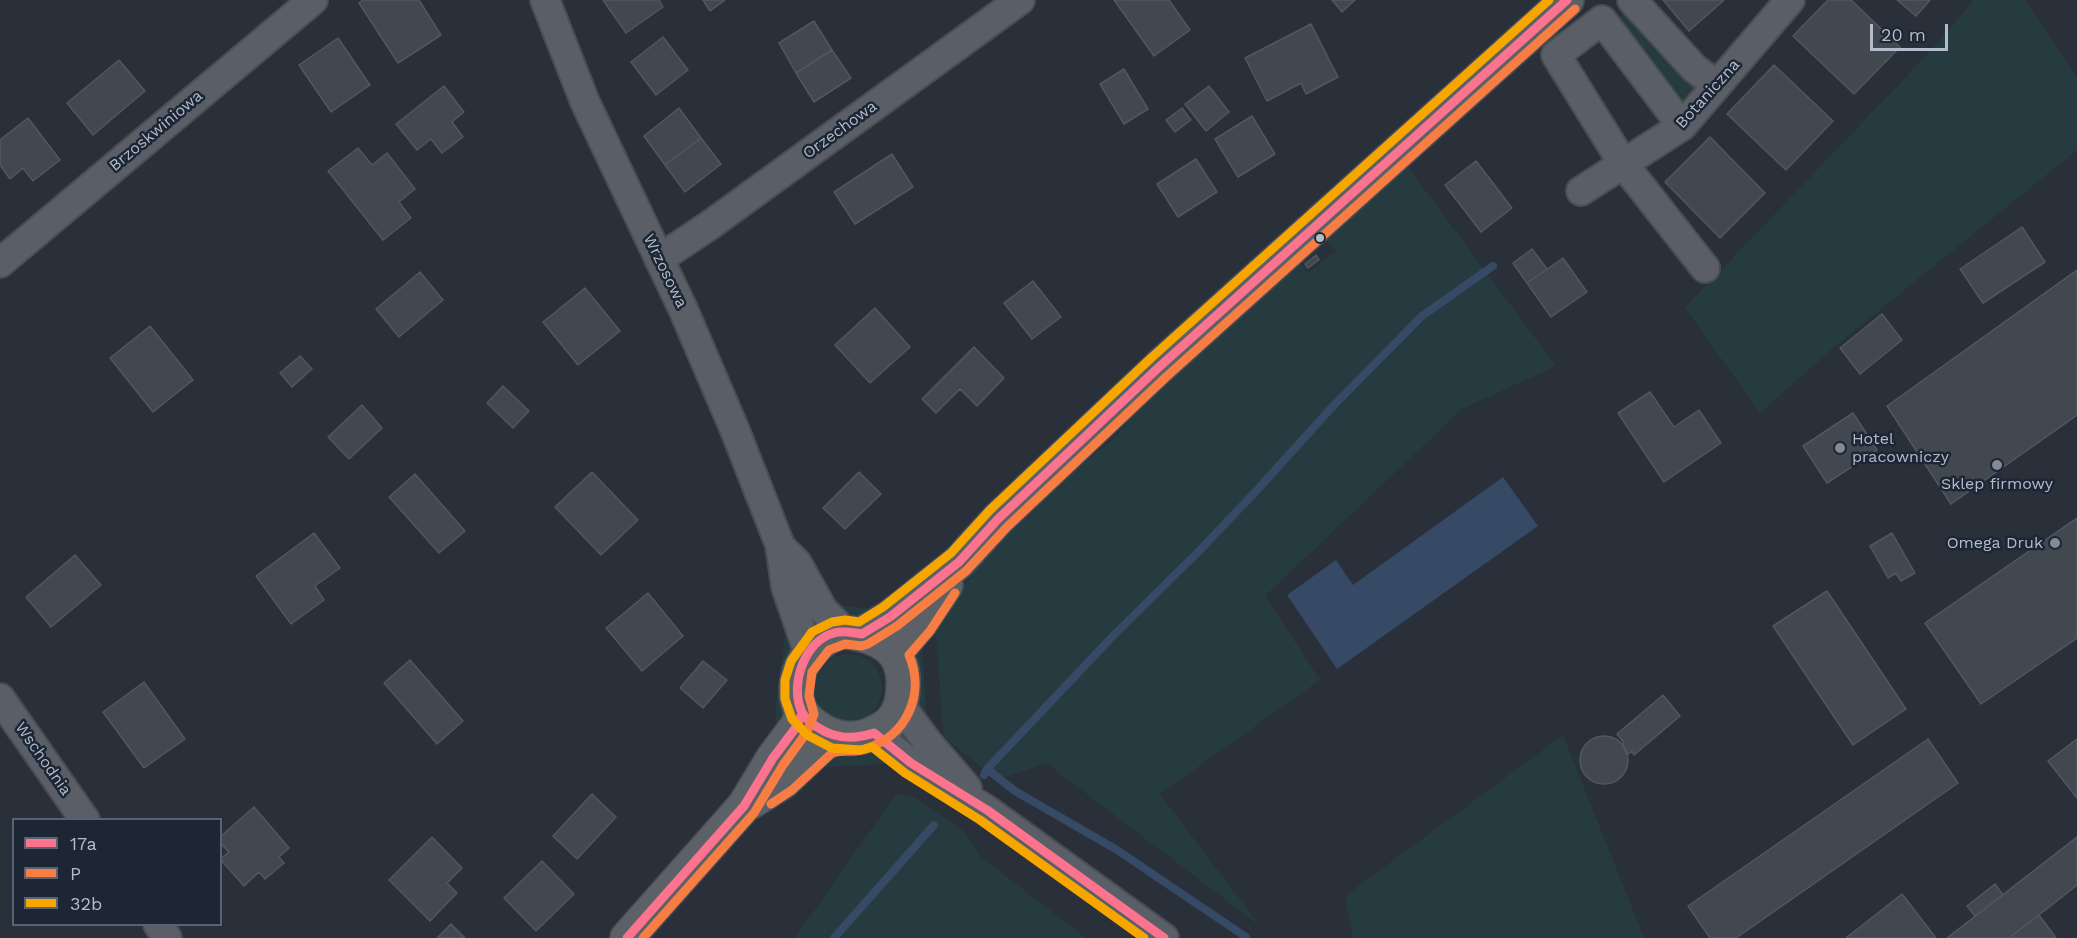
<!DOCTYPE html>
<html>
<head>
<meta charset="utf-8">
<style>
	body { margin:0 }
	#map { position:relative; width:2077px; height:938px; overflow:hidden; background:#293039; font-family:"Work Sans",sans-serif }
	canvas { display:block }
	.legend { position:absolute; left:12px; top:818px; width:210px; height:108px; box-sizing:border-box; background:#1c2634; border:2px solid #586270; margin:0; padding:8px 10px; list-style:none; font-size:18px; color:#b3bcca }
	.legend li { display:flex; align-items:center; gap:12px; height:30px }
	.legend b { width:30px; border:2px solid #586270 }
	.scale { position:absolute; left:1870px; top:24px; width:78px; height:27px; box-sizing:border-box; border:3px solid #b3bcca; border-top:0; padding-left:8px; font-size:18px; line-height:21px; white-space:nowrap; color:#b3bcca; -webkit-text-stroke:4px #1c2634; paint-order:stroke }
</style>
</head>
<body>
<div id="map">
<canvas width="2077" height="938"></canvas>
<ul class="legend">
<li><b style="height:8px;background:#fc738d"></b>17a</li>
<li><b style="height:8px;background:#f77d43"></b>P</li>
<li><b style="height:8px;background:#f7a600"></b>32b</li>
</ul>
<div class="scale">20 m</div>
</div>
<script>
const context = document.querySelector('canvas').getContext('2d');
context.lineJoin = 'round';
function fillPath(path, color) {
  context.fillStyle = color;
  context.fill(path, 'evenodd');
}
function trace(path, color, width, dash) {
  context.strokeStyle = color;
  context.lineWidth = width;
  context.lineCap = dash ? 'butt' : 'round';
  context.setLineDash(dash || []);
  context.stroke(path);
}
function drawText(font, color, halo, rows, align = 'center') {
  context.font = font + ' "Work Sans",sans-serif';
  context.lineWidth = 5;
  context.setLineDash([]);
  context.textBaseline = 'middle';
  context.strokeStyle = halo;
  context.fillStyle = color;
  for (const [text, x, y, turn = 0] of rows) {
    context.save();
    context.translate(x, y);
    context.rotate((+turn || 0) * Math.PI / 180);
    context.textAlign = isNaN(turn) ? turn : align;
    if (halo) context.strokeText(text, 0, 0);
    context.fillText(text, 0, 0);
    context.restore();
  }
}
fillPath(new Path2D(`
	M 1974,0 L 2025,0 L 2077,78 L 2077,150 L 1840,342 L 1760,413 L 1685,308 L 1925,57 Z
	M 1630,13 L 1697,87 L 1680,109 L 1619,21 L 1622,14 Z
	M 1407,166 L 1556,366 L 1462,409 L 1265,596 L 1320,680 L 1160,794 L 1260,926 L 1046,763 L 996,780 L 949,741 L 944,736 L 943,728 L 936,635 L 940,626 L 938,619 L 1005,531 L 1053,488 L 1117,436 L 1142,403 L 1167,378 L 1300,263 L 1309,272 L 1336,251 L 1326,240 Z
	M 833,605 L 880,609 L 858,619 L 845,615 Z
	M 786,627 L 792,643 L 783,719 L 778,730 L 775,714 Z
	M 922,644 L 927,727 L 916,712 L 913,661 Z
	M814 688a34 34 0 1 1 68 0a34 34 0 1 1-68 0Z
	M 1563,735 L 1644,938 L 1353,938 L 1345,896 Z
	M 866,752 L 880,756 L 893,764 L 815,767 L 835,754 Z
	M 896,794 L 916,798 L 963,831 L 981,857 L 1086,938 L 795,938 Z`), '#263b3f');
fillPath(new Path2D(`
	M 1503,477 L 1538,526 L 1337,669 L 1287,595 L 1336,560 L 1353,585 Z`), '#364965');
trace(new Path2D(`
	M 987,769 L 1015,791 L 1117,850 L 1246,937
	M 984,775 L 987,769 L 1112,637 L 1201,549 L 1258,489 L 1334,405 L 1422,316 L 1493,266
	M 834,938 L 934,825`), '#364965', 8);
const building = new Path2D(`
	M 363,0 L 419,0 L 441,35 L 398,63 L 359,3 Z
	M 603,0 L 659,0 L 663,7 L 626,33 Z
	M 703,0 L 725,0 L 710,11 Z
	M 1114,0 L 1169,0 L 1190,30 L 1154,56 Z
	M 1332,0 L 1355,0 L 1342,12 Z
	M 1663,0 L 1724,0 L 1689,31 Z
	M 1828,0 L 1851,0 L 1900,47 L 1854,94 L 1793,36 Z
	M 1897,0 L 1930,0 L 1916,16 Z
	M 814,21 L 832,50 L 796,73 L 779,43 Z
	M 1311,24 L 1338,77 L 1306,94 L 1301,83 L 1267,101 L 1245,58 Z
	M 663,37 L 688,70 L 656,95 L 631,62 Z
	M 338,38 L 370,85 L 331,112 L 299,65 Z
	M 832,50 L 851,78 L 814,102 L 796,73 Z
	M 119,60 L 145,91 L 93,135 L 67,103 Z
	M 1774,65 L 1833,121 L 1786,170 L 1727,114 Z
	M 1124,69 L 1148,109 L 1124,124 L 1100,84 Z
	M 444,86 L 464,112 L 452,122 L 463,137 L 442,153 L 431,139 L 417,150 L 396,124 Z
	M 1209,86 L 1229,112 L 1206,131 L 1185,104 Z
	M 679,108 L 701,138 L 665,165 L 644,136 Z
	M 1182,108 L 1191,120 L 1175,132 L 1166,120 Z
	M 1252,116 L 1275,154 L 1238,177 L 1215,139 Z
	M 28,118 L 60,160 L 33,181 L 23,168 L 10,179 L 0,165 L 0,140 Z
	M 1710,137 L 1765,193 L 1720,238 L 1665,182 Z
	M 701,138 L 721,164 L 685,192 L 665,165 Z
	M 358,148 L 372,165 L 387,153 L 415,189 L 399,202 L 411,218 L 383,240 L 328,171 Z
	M 892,154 L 913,187 L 855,224 L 834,192 Z
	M 1196,159 L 1217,192 L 1178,217 L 1157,184 Z
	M 1476,161 L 1512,208 L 1481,232 L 1445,185 Z
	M 2022,227 L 2045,262 L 1983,303 L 1960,269 Z
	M 1532,249 L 1547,269 L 1527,283 L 1513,263 Z
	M 1316,255 L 1319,260 L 1308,268 L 1305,264 Z
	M 1563,258 L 1587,292 L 1551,317 L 1527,283 Z
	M 2077,270 L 2077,415 L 1951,504 L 1887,406 Z
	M 420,272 L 443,300 L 399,337 L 376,309 Z
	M 1033,281 L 1061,317 L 1032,339 L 1004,303 Z
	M 585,288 L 620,331 L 578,365 L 543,322 Z
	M 875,308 L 910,347 L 870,383 L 835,345 Z
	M 1882,314 L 1902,340 L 1860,374 L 1840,348 Z
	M 150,326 L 193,380 L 153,412 L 110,358 Z
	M 974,347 L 1004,378 L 977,406 L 960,389 L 936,413 L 922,399 Z
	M 300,356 L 312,369 L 292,387 L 280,373 Z
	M 503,386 L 529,411 L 513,428 L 487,403 Z
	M 1650,392 L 1674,427 L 1699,410 L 1721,443 L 1664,482 L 1618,413 Z
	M 362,405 L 382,428 L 349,459 L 328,437 Z
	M 1853,413 L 1877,450 L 1827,483 L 1803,446 Z
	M 592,472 L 638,520 L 601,555 L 555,507 Z
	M 859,472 L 881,494 L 845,529 L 823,508 Z
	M 415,474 L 465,531 L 439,553 L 389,497 Z
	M 2077,518 L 2077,638 L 1981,704 L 1925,623 Z
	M 314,533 L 340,568 L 315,586 L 324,600 L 291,624 L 256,576 Z
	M 1892,533 L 1915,573 L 1901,581 L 1896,573 L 1888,578 L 1870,546 Z
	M 75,555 L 101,585 L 51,627 L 26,597 Z
	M 1827,591 L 1906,709 L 1853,745 L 1773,626 Z
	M 648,593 L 683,636 L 642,671 L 606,628 Z
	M 410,660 L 463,721 L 437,744 L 384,683 Z
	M 703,661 L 727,680 L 703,708 L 680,688 Z
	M 144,682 L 185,739 L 144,768 L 103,712 Z
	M 1663,695 L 1680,716 L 1634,755 L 1632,751 L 1627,755 L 1622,745 L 1624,743 L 1617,734 Z
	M1580 760a24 24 0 1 1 48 0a24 24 0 1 1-48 0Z
	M 1928,739 L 1958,783 L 1736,938 L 1710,938 L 1688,906 Z
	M 2077,739 L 2077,798 L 2048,761 Z
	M 592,794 L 616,817 L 577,859 L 553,836 Z
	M 254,807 L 289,848 L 279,857 L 284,863 L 265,879 L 259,872 L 244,886 L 220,859 L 229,852 L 220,843 L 220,837 Z
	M 432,837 L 462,868 L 447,883 L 457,893 L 430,921 L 389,880 Z
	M 2077,837 L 2077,885 L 2039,915 L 2009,938 L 1947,938 Z
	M 542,861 L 574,894 L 536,931 L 504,898 Z
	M 1995,884 L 2003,895 L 1975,916 L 1967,906 Z
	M 1902,894 L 1936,938 L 1846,938 Z
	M 2039,915 L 2056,938 L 2009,938 Z
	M 451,924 L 465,938 L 437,938 Z`);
fillPath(building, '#424850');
trace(building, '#515760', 1.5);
const minor = new Path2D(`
	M 545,0 L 585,102 L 683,309 L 734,428 L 780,545 L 786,587 L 809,654
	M 1632,0 L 1694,68 L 1716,85
	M 1682,126 L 1602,20 L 1556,55 L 1624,165 L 1705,268
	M 1581,191 L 1682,126 L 1790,0
	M 659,259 L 710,225 L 1020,0
	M 0,263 L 313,0
	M 782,548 L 797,563 L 823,610 L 845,632
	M 0,698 L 85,820
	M 900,705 L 929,744 L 967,788
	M 874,733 L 911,763 L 987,810 L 1164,938
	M 158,924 L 167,938`);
const major = new Path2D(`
	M 845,632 C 878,636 906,649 903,687 C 903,696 901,706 897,713 C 891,725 880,730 869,735 C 853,741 839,739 825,732 C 816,727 806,720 801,711 C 785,678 811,637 845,632 Z
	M 862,634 L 890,617 L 959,562 L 998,519 L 1158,368 L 1567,0
	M 895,653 L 920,624 L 946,585
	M 751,802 L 783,782 L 822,745 L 836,737
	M 627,938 L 744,806 L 773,758 L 797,726 L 802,713`);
trace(minor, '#484c53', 32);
trace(major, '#474c55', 36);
trace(minor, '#5a5e66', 28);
trace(major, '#5c6168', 33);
trace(new Path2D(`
	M 862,634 L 890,617 L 959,562 L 998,519 L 1158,368 L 1567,0
	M 862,634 C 853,633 843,630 834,633 C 805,641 790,683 801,710 C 804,718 811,723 817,727 C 835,739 853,740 874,733 L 911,763 L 987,810 L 1164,938
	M 627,938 L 744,806 L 773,758 L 797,726 L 802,713`), '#fc738d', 9);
trace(new Path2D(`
	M 771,804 L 792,790 L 832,753 C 843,749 854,753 865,749 C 906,737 926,695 909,655 L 930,631 L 955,593
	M 643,938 L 754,813 L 783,765 L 807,732 L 814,714 L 809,696 L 812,672 L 829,650 L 845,644 L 862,646 L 868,644 L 897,626 L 966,571 L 1007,527 L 1166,377 L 1575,9`), '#f77d43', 9);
trace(new Path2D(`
	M 1144,938 L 980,820 L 905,773 L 872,747 L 861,750 L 832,748 L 807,735 L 792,719 L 785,699 L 785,680 L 791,661 L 812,632 L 832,622 L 845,620 L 859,622 L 883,607 L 951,553 L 990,510 L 1150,359 L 1549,0`), '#f7a600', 9);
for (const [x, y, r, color] of [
	[1320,238,5,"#b3bcca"],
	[1840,448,6,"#838b97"],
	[1997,465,6,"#838b97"],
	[2055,543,6,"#838b97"]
]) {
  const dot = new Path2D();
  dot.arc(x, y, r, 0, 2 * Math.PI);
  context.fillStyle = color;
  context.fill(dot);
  trace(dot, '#1c2634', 2);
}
drawText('16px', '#b3bcca', '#1c2634', [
	["Botaniczna",1708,94,-48],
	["Orzechowa",840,130,-36],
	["Brzoskwiniowa",156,131,-40],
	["Wrzosowa",665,271,64],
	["Wschodnia",43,759,55]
]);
drawText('16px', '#b3bcca', '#1c2634', [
	["Hotel",1852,439],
	["pracowniczy",1852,457],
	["Sklep firmowy",1997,484,"center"],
	["Omega Druk",2043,543,"right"]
], 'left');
</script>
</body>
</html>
